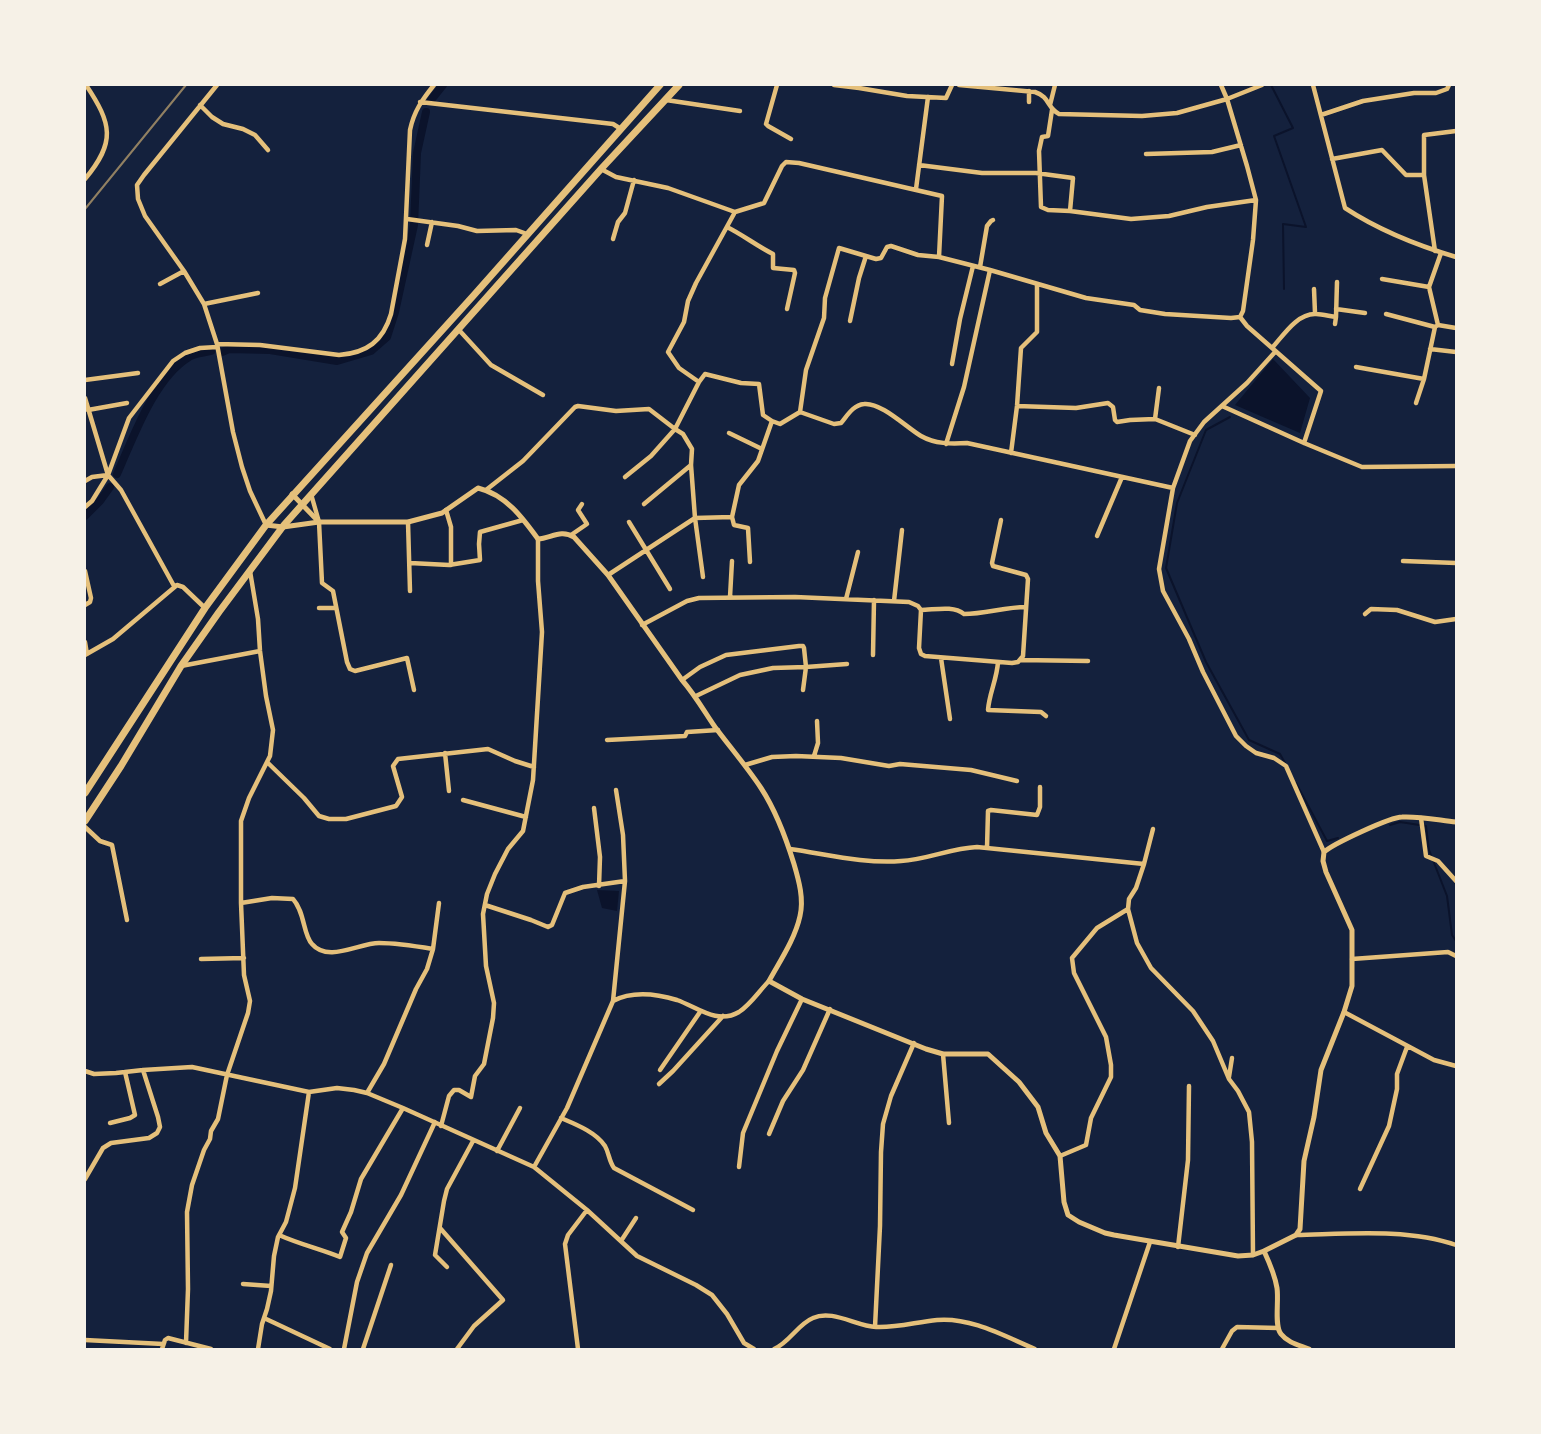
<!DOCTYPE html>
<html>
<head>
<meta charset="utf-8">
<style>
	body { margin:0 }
	#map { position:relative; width:1541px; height:1434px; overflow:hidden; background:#14213d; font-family:"Playfair Display",serif }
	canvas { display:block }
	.frame { position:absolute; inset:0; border:86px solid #f6f1e7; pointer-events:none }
</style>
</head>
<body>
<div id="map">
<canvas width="1541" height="1434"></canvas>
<div class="frame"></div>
</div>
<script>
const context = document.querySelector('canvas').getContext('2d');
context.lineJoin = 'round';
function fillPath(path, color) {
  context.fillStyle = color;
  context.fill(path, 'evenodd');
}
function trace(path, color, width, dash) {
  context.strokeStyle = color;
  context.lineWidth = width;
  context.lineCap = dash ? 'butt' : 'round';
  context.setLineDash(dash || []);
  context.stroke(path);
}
fillPath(new Path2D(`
	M 1273,359 L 1310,398 L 1300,433 L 1235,405 Z
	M 597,890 L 619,891 L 617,911 L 602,908 Z`), '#0b132b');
trace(new Path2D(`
	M 1271,85 L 1293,128 L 1274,136 L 1306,227 L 1283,224 L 1284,289
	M 1230,417 L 1206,430 L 1177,503 L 1166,568 L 1206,662 L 1249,740 L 1280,754 L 1285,763
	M 1296,783 L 1327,841 L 1338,838
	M 1390,825 L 1400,822 L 1426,826 L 1429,850 L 1447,896 L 1452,935 L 1456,941`), '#0b132b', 2);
trace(new Path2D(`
	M 431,100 L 443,85
	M 222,352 L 229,349 L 270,350 L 337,361 L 371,351 L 387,337 L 395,312 L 414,225 L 417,153 L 426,112
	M 117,474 C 133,438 154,378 189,357 C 195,353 204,353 211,351
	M 85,516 L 100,501 L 110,487`), '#0b132b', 8);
trace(new Path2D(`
	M 217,85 L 144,175 L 137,185 L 138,199 L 145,216 L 184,271 L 204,304 L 217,344 L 233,432 L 242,467 L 250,491 L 266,525
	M 777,85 L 766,124 L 768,126 L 791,139
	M 834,85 L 859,88 L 907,96 L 946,98 L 952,85
	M 959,85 L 1035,92 C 1050,97 1047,108 1059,114 L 1142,116 L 1177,113 L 1227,99 L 1262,85
	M 1313,85 L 1345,208 C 1377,229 1419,246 1456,257
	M 1029,91 L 1029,102
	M 666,100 L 740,111
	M 420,102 L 613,124 L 621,129
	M 200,105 L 212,117 L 223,124 L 243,129 L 255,135 L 268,150
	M 1050,105 L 1055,85
	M 1052,110 L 1048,136 L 1042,137 L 1039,151 L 1041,207 L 1048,210 L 1070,211
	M 1321,115 L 1363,101 L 1414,93 L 1436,93 L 1447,89 L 1449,85
	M 1146,154 L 1212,152 L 1241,145
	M 1332,159 L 1382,150 L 1406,175 L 1424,175
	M 919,165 L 982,173 L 1036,173 L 1073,178 L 1070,211 L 1131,219 L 1169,216 L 1207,207 L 1256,200
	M 601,169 L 616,177 L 668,188 L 735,212 L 764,203 L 782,166 L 786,162 L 799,163 L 942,196 L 939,257 L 990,270 L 1086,298 L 1134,305 L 1140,310 L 1165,314 L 1231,318 L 1240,317 L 1243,311 L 1253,240 L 1256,200 L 1247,166 L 1227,99 L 1221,85
	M 85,179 C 116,142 112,124 86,85
	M 916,189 L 928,97
	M 407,219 L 458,226 L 477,231 L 516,230 L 527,234
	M 727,227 C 743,235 757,246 773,254 L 773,268 L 794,270 L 795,273 L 787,309
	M 613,239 L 618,222 L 625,213 L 634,180
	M 427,245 L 432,222
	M 1435,251 L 1424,175 L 1424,135 L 1456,131
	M 980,267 L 987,226 L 991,221 L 993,220
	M 1382,279 L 1429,287
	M 160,284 L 184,271
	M 1314,289 L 1315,313
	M 204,304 L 258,293
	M 1336,309 L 1365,313
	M 1386,314 L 1435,327
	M 1240,317 L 1247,326 L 1321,391 L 1304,443
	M 1336,317 L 1337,282
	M 850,321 L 859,278 L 866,256
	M 1438,325 L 1429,287 L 1441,253
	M 459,330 L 491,365 L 543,395
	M 217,344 L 260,345 L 339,355 C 367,353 383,341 391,314 L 405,239 L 410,130 C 414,111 422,100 434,85
	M 1272,348 C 1283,336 1297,313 1316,314 C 1322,314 1329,316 1336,317 L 1335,324
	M 1430,349 L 1456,352
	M 1275,352 L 1247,383 L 1204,422 L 1190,441 L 1173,488 L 1159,569 L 1163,591 L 1189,639 L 1203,672 L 1236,736 L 1246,746 L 1256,753 L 1274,758 L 1286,766 L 1324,852
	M 952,364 L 960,319 L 973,266
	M 1356,367 L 1424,379
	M 85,380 L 138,373
	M 699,382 L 705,374 L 741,383 L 759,384 L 763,415 L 772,421
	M 85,398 L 108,475 L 121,490 L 174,586
	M 1416,403 L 1424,379 L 1435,327 L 1438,325 L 1456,328
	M 1017,406 L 1076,408 L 1108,403 L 1113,407 L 1115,420 L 1117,422 L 1130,420 L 1155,419 L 1159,388
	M 1222,406 L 1304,443 L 1362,467 L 1456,466
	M 88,410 L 127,403
	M 800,412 L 834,424 L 841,423 C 847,416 853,405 864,404 C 881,402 906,427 921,436 C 935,444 951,444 967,443 L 1173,488
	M 1155,419 L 1195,435
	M 729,433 L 762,449
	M 946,444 L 964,387 L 990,270
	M 1011,453 L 1017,406 L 1021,348 L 1037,332 L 1037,284
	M 85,481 L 92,477 L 108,475
	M 486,490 L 523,461 L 575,407 L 578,406 L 616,411 L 649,409 L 675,429 L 651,456 L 625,477
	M 311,494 L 319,522 L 322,583 L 333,591 L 347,662 L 350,669 L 355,671 L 407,658 L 414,690
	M 644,504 L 691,465
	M 85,507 L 92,501 L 108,475 L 129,418 L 173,361 L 185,353 L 200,348 L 217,347
	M 446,510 L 451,527 L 451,565
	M 408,522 L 410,591
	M 629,522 L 670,589
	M 571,535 L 587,524 L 578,510 L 582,504
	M 1097,536 L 1122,477
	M 1403,561 L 1456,563
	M 750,562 L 748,528 L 734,525 L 732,517 L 739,485 L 758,461 L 772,421 L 780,424 L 800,412 L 806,370 L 824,318 L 825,298 L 839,248 L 876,259 L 881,258 L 887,247 L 891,246 L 918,255 L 939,257
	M 410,563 L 449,565 L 480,560 L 479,544 L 480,532 L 523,520
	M 85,571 L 91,598 L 90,602 L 85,605
	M 608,575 L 695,518 L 732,517
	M 703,577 L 695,518 L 691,465 L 692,449 L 683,434 L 675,429 L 699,382 L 679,368 L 668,352 L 684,322 L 688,301 L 696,283 L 735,212
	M 730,597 L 732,561
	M 846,599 L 858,552
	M 894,601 L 902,530
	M 319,608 L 336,608
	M 921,610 C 934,610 953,605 964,614 C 985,614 1005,607 1026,607
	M 1365,614 L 1371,609 L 1397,610 L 1435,622 L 1456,619
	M 642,625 L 687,601 L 699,598 L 795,597 L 909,602 L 918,606 L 921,610 L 919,648 L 921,654 L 925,656 L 1012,663 L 1018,662 L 1023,656 L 1028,579 L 1026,575 L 993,566 L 992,563 L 1001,520
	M 85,642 L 87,654
	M 85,655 L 113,639 L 177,585 L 183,587 L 205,608
	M 873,655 L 874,600
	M 941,658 L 950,719
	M 1020,660 L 1088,661
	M 998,662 C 997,679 989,694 988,710 L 1041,712 L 1046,716
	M 181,666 L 260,651
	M 682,680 L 700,667 L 726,655 L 799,646 L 803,646 L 804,648 L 806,667 L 773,668 L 740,675 L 696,696
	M 803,690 L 806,667 L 847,664
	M 607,740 L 685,736 L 687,732 L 718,730
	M 445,753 L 449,791
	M 814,756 L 818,743 L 817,721
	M 267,762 L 304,798 L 319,816 L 329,819 L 346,819 L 396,806 L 402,797 L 393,766 L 398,759 L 488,749 L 515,761 L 534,767
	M 745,765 L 772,757 L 796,756 L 841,758 L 889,766 L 900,764 L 971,770 L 1017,781
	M 463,800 L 526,817
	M 594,808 L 600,857 L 599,886
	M 1421,818 L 1426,856 L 1438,861 L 1456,881
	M 85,827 L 100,841 L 112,845 L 127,920
	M 1153,829 L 1144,864 L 1136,888 L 1129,899 L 1128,909 L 1137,943 L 1151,968 L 1193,1011 L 1213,1041 L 1229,1079 L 1238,1091 L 1249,1112 L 1252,1142 L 1253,1255
	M 987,848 L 988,811 L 991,810 L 1037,815 L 1040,807 L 1040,787
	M 790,849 C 826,854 864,864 901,861 C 926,860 951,848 977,847 L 1144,864
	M 241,903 L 241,821 L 249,798 L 270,756 L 273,730 L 266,696 L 260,651 L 258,619 L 250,571
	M 485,905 L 531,920 L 548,927 L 552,925 L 565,893 L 583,887 L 625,881
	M 433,949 L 439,903
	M 201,959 L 244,958
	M 1352,959 L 1448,952 L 1456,956
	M 613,1001 L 625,881 L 623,835 L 616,790
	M 1344,1012 L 1434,1060 L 1456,1066
	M 943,1054 L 949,1123
	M 660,1070 L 700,1012
	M 85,1071 L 94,1074 L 116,1073 L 143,1070 L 192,1067 L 309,1092 L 337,1088 L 354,1090 L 367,1093 L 403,1108 L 534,1167 L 567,1108 L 613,1001 C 632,991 657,994 677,1000 C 697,1007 717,1025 739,1012 C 751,1004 759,991 769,981
	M 1229,1077 L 1232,1058
	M 659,1084 L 673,1071 L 723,1016
	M 561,1118 C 575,1124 596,1132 605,1146 C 609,1153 609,1161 614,1168 L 693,1210
	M 110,1123 L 130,1118 L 135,1115 L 125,1072
	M 441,1126 L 449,1096 L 454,1090 L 459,1090 L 471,1097 L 475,1076 L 484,1064 L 493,1018 L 494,1003 L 486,966 L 483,914 L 487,894 L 495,874 L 508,849 L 523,831 L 533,780 L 542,632 L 538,581 L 538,539
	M 769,1134 L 783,1101 L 803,1070 L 830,1009
	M 497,1151 L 520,1108
	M 1060,1156 L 1086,1145 L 1091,1118 L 1111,1077 L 1111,1065 L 1106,1037 L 1074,973 L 1072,958 L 1097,928 L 1128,909
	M 534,1167 L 587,1210 L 637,1256 L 696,1285 L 712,1295 L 727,1314 L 744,1343 L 754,1349
	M 739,1167 L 743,1133 L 777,1051 L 802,999
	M 85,1179 L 103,1148 L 111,1143 L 149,1138 L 157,1133 L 160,1127 L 158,1117 L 143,1070
	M 1360,1189 L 1389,1126 L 1397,1089 L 1397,1074 L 1407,1047
	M 440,1228 L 503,1300 L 474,1326 L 457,1349
	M 279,1235 C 299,1244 320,1249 340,1257 L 346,1238 L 342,1232 L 351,1212 L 361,1179 L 403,1108
	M 1296,1235 C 1346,1234 1408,1228 1456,1245
	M 621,1241 L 636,1218
	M 1178,1247 L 1188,1160 L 1189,1086
	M 447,1267 L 435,1255 L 444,1201 L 447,1189 L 473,1141
	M 243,1284 L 271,1286
	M 264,1318 L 330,1349
	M 875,1327 L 880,1226 L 881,1152 L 883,1124 L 891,1096 L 914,1043
	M 85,1340 L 163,1344
	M 186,1343 L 188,1289 L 187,1212 L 192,1185 L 204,1150 L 210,1139 L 211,1131 L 218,1119 L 227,1075 L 248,1013 L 250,1001 L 244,975 L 241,903 L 272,898 L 293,899 C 305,912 303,935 312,944 C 328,963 359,943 379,943 C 397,943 415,946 433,949 L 427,969 L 416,989 L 384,1064 L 367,1093
	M 162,1349 L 165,1340 L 168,1338 L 211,1349
	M 258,1349 L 262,1324 L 267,1309 L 271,1291 L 274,1256 L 278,1237 L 286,1222 L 295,1188 L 309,1092
	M 344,1349 L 357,1282 L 367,1253 L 401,1195 L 435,1122
	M 363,1349 L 391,1265
	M 578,1349 L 565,1244 L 568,1235 L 587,1210
	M 774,1349 C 789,1343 798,1324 813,1318 C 832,1309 856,1326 876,1327 C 897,1328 916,1322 937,1320 C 971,1317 1004,1336 1035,1349
	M 1114,1349 L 1150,1242
	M 1222,1349 L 1232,1331 L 1237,1327 L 1278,1328`), '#e5c07b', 4.5);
trace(new Path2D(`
	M 292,494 L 319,522 L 408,522 L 442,513 L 478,488 C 506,495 522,517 538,539 C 551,538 561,529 574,537 L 608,575 L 682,680 C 695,695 704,711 715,727 C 730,747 747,767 761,788 C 776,811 786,838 794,864 C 799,881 804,899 800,916 C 795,939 780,961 769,981 L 802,999 L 926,1049 L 943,1054 L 988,1054 L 1019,1082 L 1038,1107 L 1046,1133 L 1060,1156 L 1064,1202 L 1068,1215 L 1079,1222 L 1105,1233 L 1114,1235 L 1238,1256 L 1253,1255 L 1264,1251 C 1270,1264 1275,1275 1277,1288 C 1279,1301 1274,1326 1281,1334 C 1288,1343 1299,1345 1309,1349
	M 266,525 L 283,527 L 319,522
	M 1264,1251 L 1296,1235 L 1300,1229 L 1304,1161 L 1314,1117 L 1321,1070 L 1344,1012 L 1352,986 L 1352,930 L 1326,872 L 1323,861 L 1324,852 C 1333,844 1390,817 1402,817 C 1419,816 1438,820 1456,822`), '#e5c07b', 5);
trace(new Path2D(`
	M 85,793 L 205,608 L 266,525 L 474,295 L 660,85
	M 85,821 L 121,766 L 181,666 L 219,612 L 284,525 L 601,169 L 679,85`), '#e5c07b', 7);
trace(new Path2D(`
	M 85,209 L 186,85`), '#918062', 2);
</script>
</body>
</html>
